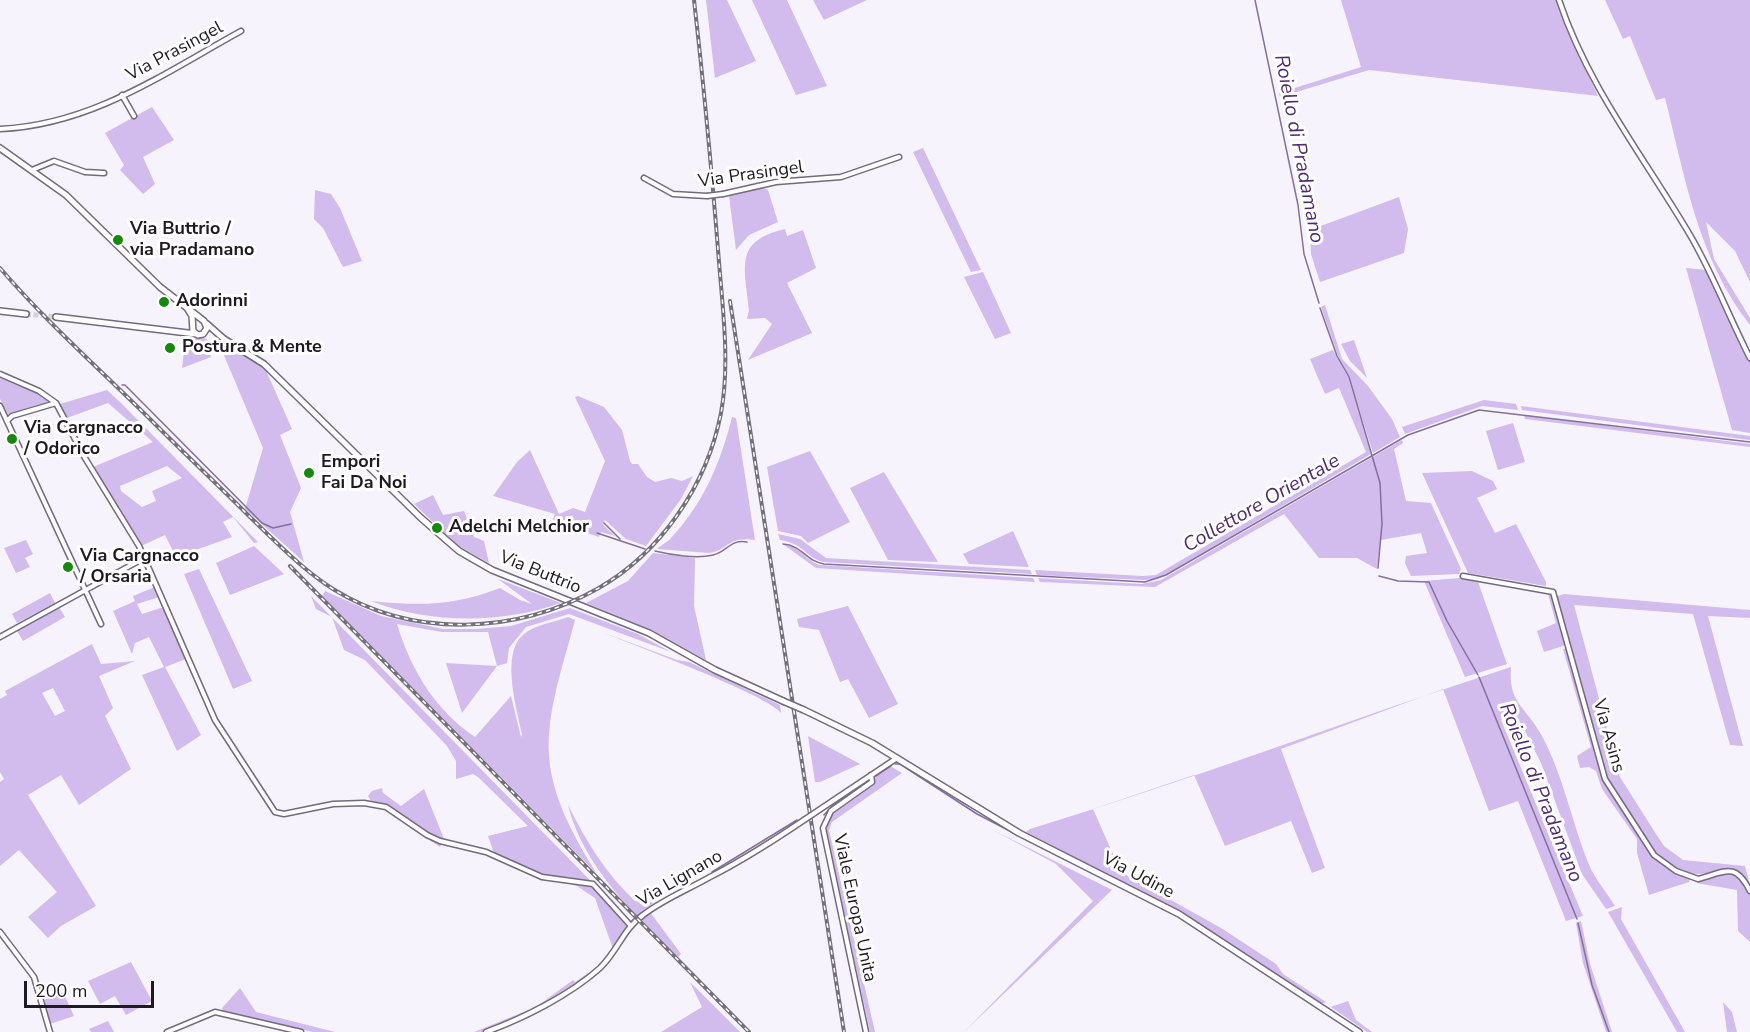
<!DOCTYPE html>
<html>
<head>
<meta charset="utf-8">
<style>
	body { margin:0 }
	#map { position:relative; width:1750px; height:1032px; overflow:hidden; background:#f6f3fc; font-family:"Nunito Sans",sans-serif }
	canvas { display:block }
	.scale { position:absolute; left:24px; top:981px; width:130px; height:27px; box-sizing:border-box; border:3px solid #1d1a22; border-top:0; padding-left:8px; font-size:18px; line-height:21px; white-space:nowrap; color:#1d1a22; -webkit-text-stroke:4px #fff; paint-order:stroke }
</style>
</head>
<body>
<div id="map">
<canvas width="1750" height="1032"></canvas>
<div class="scale">200 m</div>
</div>
<script>
const context = document.querySelector('canvas').getContext('2d');
context.lineJoin = 'round';
function fillPath(path, color) {
  context.fillStyle = color;
  context.fill(path, 'evenodd');
}
function trace(path, color, width, dash) {
  context.strokeStyle = color;
  context.lineWidth = width;
  context.lineCap = dash ? 'butt' : 'round';
  context.setLineDash(dash || []);
  context.stroke(path);
}
function drawText(font, color, halo, rows, align = 'center') {
  context.font = font + ' "Nunito Sans",sans-serif';
  context.lineWidth = 6;
  context.setLineDash([]);
  context.textBaseline = 'middle';
  context.strokeStyle = halo;
  context.fillStyle = color;
  for (const [text, x, y, turn = 0] of rows) {
    context.save();
    context.translate(x, y);
    context.rotate((+turn || 0) * Math.PI / 180);
    context.textAlign = isNaN(turn) ? turn : align;
    if (halo) context.strokeText(text, 0, 0);
    context.fillText(text, 0, 0);
    context.restore();
  }
}
fillPath(new Path2D(`
	M 706,0 L 727,0 L 756,61 L 715,78 Z
	M 752,0 L 787,0 L 827,86 L 796,95 Z
	M 813,0 L 867,0 L 824,20 Z
	M 1341,0 L 1557,0 L 1569,33 L 1598,96 L 1369,70 L 1280,97 L 1279,93 L 1361,67 Z
	M 1605,0 L 1750,0 L 1750,282 L 1735,251 L 1706,222 L 1714,259 L 1750,318 L 1750,325 C 1698,259 1685,177 1665,98 L 1656,100 L 1630,36 L 1623,39 Z
	M 152,107 L 174,140 L 143,157 L 155,184 L 143,194 L 120,170 L 124,165 L 105,133 Z
	M 923,148 L 981,270 L 971,272 L 913,152 Z
	M 762,187 L 768,190 L 778,222 L 749,235 L 736,250 L 729,196 Z
	M 315,190 L 331,194 L 340,208 L 362,261 L 343,267 L 323,228 L 314,219 Z
	M 1399,197 L 1408,229 L 1404,253 L 1320,282 L 1311,254 L 1310,230 Z
	M 785,229 L 787,236 L 803,230 L 816,268 L 787,283 L 812,333 L 748,360 L 772,324 L 765,318 L 747,319 L 749,310 C 745,267 733,241 785,229 Z
	M 1686,268 L 1706,270 L 1750,360 L 1750,433 L 1732,430 Z
	M 983,272 L 1011,333 L 995,339 L 964,277 Z
	M 1325,305 L 1342,359 L 1368,386 L 1392,419 L 1400,437 L 1373,453 L 1349,377 L 1338,356 L 1321,307 Z
	M 186,336 L 207,339 L 211,357 L 182,368 Z
	M 1354,340 L 1367,378 L 1350,361 L 1341,344 Z
	M 218,341 L 237,348 L 264,366 L 292,429 L 280,435 L 301,488 L 290,512 L 304,562 L 245,509 L 263,448 Z
	M 1333,350 L 1348,377 L 1371,454 L 1158,579 L 1144,580 L 1037,575 L 1035,570 L 1143,576 L 1156,575 L 1366,452 L 1339,388 L 1325,394 L 1310,359 Z
	M 0,376 L 48,397 L 50,401 L 8,414 L 0,399 Z
	M 107,390 L 121,403 L 258,542 L 254,543 L 233,517 L 223,522 L 232,537 L 176,557 L 165,535 L 141,546 L 93,467 L 153,442 L 108,403 L 67,418 L 60,404 ZM 167,466 L 182,478 L 152,491 L 156,501 L 142,507 L 121,491 L 120,486 Z
	M 578,396 L 604,407 L 622,430 L 630,461 L 632,464 L 638,464 L 647,477 L 655,482 L 671,478 L 682,481 L 693,476 L 681,499 L 646,546 L 626,539 L 605,520 L 603,525 L 615,536 L 601,532 L 599,537 L 552,522 L 555,514 L 493,496 L 517,462 L 530,450 L 559,514 L 573,508 L 585,512 L 605,461 L 575,397 Z
	M 1484,400 L 1516,404 L 1518,410 L 1482,406 L 1405,434 L 1402,427 Z
	M 1521,406 L 1750,436 L 1750,440 L 1522,410 Z
	M 1524,415 L 1750,444 L 1750,447 L 1525,419 Z
	M 732,417 L 736,418 L 755,540 C 726,536 730,550 709,553 L 657,549 C 662,544 667,543 671,538 C 703,504 721,462 732,417 Z
	M 1513,423 L 1525,462 L 1498,470 L 1486,431 Z
	M 1402,440 L 1403,443 L 1394,449 L 1406,501 L 1431,503 L 1461,569 L 1459,574 L 1411,576 L 1405,563 L 1406,556 L 1427,553 L 1421,533 L 1381,540 L 1381,535 L 1377,569 L 1357,558 L 1319,558 L 1284,514 L 1155,587 L 1040,582 L 1038,578 L 1142,584 L 1161,580 Z
	M 810,451 L 850,522 L 808,543 L 801,536 L 778,531 L 767,467 Z
	M 1472,471 L 1493,481 L 1497,489 L 1477,498 L 1495,533 L 1516,524 L 1546,582 L 1546,586 L 1468,573 L 1422,473 Z
	M 884,472 L 938,562 L 888,560 L 850,488 Z
	M 433,495 L 443,515 L 464,511 L 474,537 L 484,541 L 489,563 L 457,545 L 414,504 Z
	M 1013,531 L 1029,567 L 969,564 L 963,554 Z
	M 778,534 L 800,539 L 826,558 L 1030,570 L 1032,574 L 824,562 C 805,558 806,544 780,540 Z
	M 26,540 L 33,554 L 25,558 L 30,567 L 16,573 L 4,548 Z
	M 784,545 C 802,546 805,561 820,565 L 1033,578 L 1035,582 L 816,568 Z
	M 254,546 L 284,574 L 230,595 L 216,563 Z
	M 653,553 L 695,558 L 694,606 L 706,660 L 650,629 L 586,603 L 628,581 Z
	M 199,569 L 252,681 L 233,689 L 184,574 Z
	M 1460,578 L 1478,582 L 1507,664 L 1465,677 L 1424,581 Z
	M 498,579 L 561,603 C 501,624 430,624 371,601 C 420,606 454,606 500,588 L 520,600 L 532,604 Z
	M 155,587 L 159,597 L 137,604 L 142,614 L 164,607 L 186,659 L 165,667 L 201,735 L 177,751 L 142,675 L 164,667 L 149,637 L 135,643 L 132,654 L 113,611 L 135,601 L 133,596 Z
	M 1512,587 L 1551,594 L 1566,645 L 1544,652 L 1537,631 L 1556,623 L 1548,594 Z
	M 325,591 L 381,616 L 443,629 L 476,629 L 511,626 L 570,608 L 638,634 L 671,652 L 569,614 L 526,627 L 509,648 L 507,663 L 497,666 L 462,713 L 446,663 L 497,666 L 488,632 L 442,632 L 397,624 C 411,670 435,710 475,737 L 511,696 L 521,737 L 522,734 C 517,709 500,653 524,634 C 534,625 555,622 568,617 L 575,620 C 564,663 546,711 549,756 C 552,798 575,839 597,874 L 322,596 Z
	M 50,593 L 55,603 L 17,623 L 12,614 Z
	M 1564,594 L 1750,610 L 1750,618 L 1708,616 L 1743,746 L 1730,745 L 1693,614 L 1574,605 L 1620,777 L 1656,834 L 1664,846 L 1683,860 L 1745,866 L 1750,885 C 1732,852 1709,884 1680,871 C 1652,858 1617,802 1606,773 L 1557,601 L 1558,596 Z
	M 311,596 L 631,922 L 613,949 L 595,898 L 577,886 L 525,869 L 494,853 L 488,836 L 528,826 L 478,777 L 473,774 L 456,779 L 456,761 L 447,746 L 365,660 L 344,650 L 332,617 L 316,609 Z
	M 848,606 L 898,704 L 869,718 L 848,679 L 840,682 L 819,630 L 799,627 L 797,619 Z
	M 59,607 L 65,617 L 23,641 L 17,631 Z
	M 604,633 L 677,660 L 689,662 L 780,705 L 781,713 C 768,695 633,645 604,633 Z
	M 92,644 L 101,664 L 135,661 L 99,676 L 113,708 L 105,716 L 131,769 L 79,805 L 61,775 L 28,795 L 96,906 L 61,926 L 48,938 L 28,917 L 57,892 L 19,850 L 0,866 L 0,782 L 4,779 L 0,772 L 0,699 L 7,695 L 5,691 ZM 53,688 L 65,711 L 55,716 L 42,693 Z
	M 1567,648 L 1609,790 L 1655,857 L 1690,879 L 1689,882 L 1649,895 L 1637,853 L 1637,839 L 1602,789 L 1596,771 L 1589,767 L 1580,768 L 1577,756 L 1591,747 L 1563,649 Z
	M 1511,667 C 1508,704 1526,706 1542,736 C 1564,777 1572,824 1590,867 C 1596,880 1607,893 1615,906 L 1606,909 L 1582,874 L 1541,763 L 1522,725 L 1513,714 L 1501,720 L 1583,916 L 1566,921 L 1518,801 L 1489,811 L 1443,689 L 1281,749 L 1325,868 L 1312,873 L 1291,821 L 1225,846 L 1194,775 L 1093,809 L 1121,872 L 1221,928 L 1276,964 L 1283,974 L 1326,1002 L 1322,1004 L 1178,911 L 1026,832 L 1030,829 C 1192,780 1350,719 1511,667 Z
	M 808,736 L 860,764 L 820,782 L 815,782 Z
	M 890,766 L 902,773 L 832,822 L 829,830 L 875,1032 L 870,1032 L 826,829 C 828,806 856,795 873,784 L 876,775 Z
	M 382,788 L 383,793 L 401,806 L 424,789 L 444,839 L 440,847 L 425,837 L 427,834 L 396,810 L 371,801 L 368,796 L 372,791 Z
	M 568,805 C 586,841 606,874 635,901 L 655,902 L 637,916 C 607,884 579,849 568,805 Z
	M 991,829 L 1112,890 L 964,1032 L 1093,901 L 1056,864 Z
	M 1727,872 L 1741,876 L 1750,895 L 1750,942 L 1738,931 L 1737,890 L 1696,883 Z
	M 1622,907 L 1621,919 L 1685,1032 L 1677,1032 L 1608,912 Z
	M 650,912 L 681,954 L 678,957 L 641,919 Z
	M 1581,921 L 1590,964 L 1612,1032 L 1606,1032 L 1583,963 L 1576,923 Z
	M 131,962 L 152,1001 L 126,1015 L 115,996 L 100,1004 L 88,981 Z
	M 588,973 L 589,979 C 555,1003 517,1032 474,1032 L 536,1007 L 573,980 L 575,982 Z
	M 690,982 L 740,1032 L 661,1032 L 702,1007 Z
	M 240,988 L 256,1012 L 335,1032 L 313,1032 L 223,1012 L 222,1008 Z
	M 63,992 L 74,1016 L 50,1024 L 44,1000 Z
	M 1348,1001 L 1356,1020 L 1372,1032 L 1367,1032 L 1331,1007 Z
	M 1723,1002 L 1732,1012 L 1737,1032 L 1727,1032 Z
	M 108,1021 L 114,1032 L 91,1032 L 89,1029 Z`), '#d2bbed');
trace(new Path2D(`
	M 1255,0 L 1298,205 L 1304,254 L 1319,303
	M 1320,308 L 1337,356 L 1349,377 L 1380,483 L 1382,524 L 1378,568
	M 122,385 L 125,385 L 262,523 L 273,528 L 291,524
	M 604,523 L 620,539
	M 597,533 L 645,549
	M 783,544 C 802,545 807,562 824,564 L 1145,582 L 1166,575 L 1408,435 L 1479,410 L 1750,442
	M 655,551 C 671,555 697,559 713,555 C 727,552 730,539 747,542
	M 1379,576 L 1398,581 L 1429,582 L 1447,621 L 1478,675
	M 1479,677 L 1577,919
	M 895,764 L 900,764 L 977,814 L 1068,861
	M 876,776 L 891,766
	M 824,815 L 832,806 L 869,781
	M 712,872 L 797,820
	M 1578,923 L 1592,985 L 1609,1032`), '#84709b', 1.5);
trace(new Path2D(`
	M 26,314 L 56,317`), '#d5d2db', 5, [5, 2.5]);
const street = new Path2D(`
	M 1559,0 C 1588,87 1644,157 1690,235 C 1713,274 1729,317 1750,358
	M 122,95 L 134,116
	M 0,129 C 91,125 163,74 241,31
	M 32,170 L 54,161 L 85,172 L 104,173
	M 644,178 L 673,194 L 707,196
	M 723,194 L 776,182 L 841,177 L 899,157
	M 0,374 L 39,391 L 56,403 L 85,458 L 139,546 L 215,720 L 275,812 L 284,814 L 333,804 L 364,803 L 386,807 L 427,835 L 440,841 L 486,852 L 542,877 L 593,884 L 631,926
	M 0,406 L 101,624
	M 7,421 L 12,416 L 56,403
	M 1463,576 L 1553,592 L 1605,779 L 1654,855 L 1676,871 L 1698,879 C 1725,872 1735,861 1750,891
	M 0,637 L 144,558
	M 813,814 L 897,758
	M 0,932 L 34,977 L 50,1032
	M 167,1032 L 215,1012 L 301,1032
	M 486,1032 C 524,1018 570,995 600,968 C 617,952 624,928 643,915 C 664,899 687,890 710,877 C 743,860 773,841 804,820
	M 866,1032 L 823,828 L 831,811 L 872,782 L 871,775`);
const secondary = new Path2D(`
	M 0,148 L 66,195 L 160,287 L 204,321 L 207,328 L 203,334 L 198,335 L 193,331 L 192,316 L 187,308
	M 0,311 L 26,314
	M 56,317 L 196,334
	M 207,324 L 224,339 L 264,364 L 421,518 L 459,551 L 492,570 L 649,633 L 715,670 L 783,701
	M 804,710 L 872,743 L 1019,833 L 1179,914 L 1359,1032`);
trace(street, '#736a7d', 7);
trace(secondary, '#736a7d', 8);
trace(street, '#fff', 4);
trace(secondary, '#fff', 5);
const rail = new Path2D(`
	M 0,268 C 48,324 104,373 156,425 C 187,456 219,486 250,517 C 277,543 302,569 333,589 C 413,639 517,634 597,589 C 661,553 707,485 721,413 C 730,364 723,312 719,262 C 712,174 704,87 694,0
	M 730,301 L 844,1032
	M 290,566 L 749,1032`);
trace(rail, '#737079', 4);
trace(rail, '#fff', 1.5, [4.5]);
const streetBridge = new Path2D(`
	M 707,196 L 723,194
	M 804,820 L 813,814`);
const secondaryBridge = new Path2D(`
	M 783,701 L 804,710`);
trace(streetBridge, '#736a7d', 7, []);
trace(secondaryBridge, '#736a7d', 8, []);
trace(streetBridge, '#fff', 4);
trace(secondaryBridge, '#fff', 5);
for (const [x, y, r, color] of [
	[118,240,6,"#15890c"],
	[164,302,6,"#15890c"],
	[170,348,6,"#15890c"],
	[12,439,6,"#15890c"],
	[309,473,6,"#15890c"],
	[437,528,6,"#15890c"],
	[68,567,6,"#15890c"]
]) {
  const dot = new Path2D();
  dot.arc(x, y, r, 0, 2 * Math.PI);
  context.fillStyle = color;
  context.fill(dot);
  trace(dot, '#fff', 2);
}
drawText('18px', '#1d1a22', '#fff', [
	["Via Prasingel",175,52,-28],
	["Via Prasingel",751,175,-8],
	["Via Buttrio",540,573,22],
	["Via Asins",1608,736,74],
	["Via Udine",1138,876,28],
	["Via Lignano",680,879,-30],
	["Viale Europa Unita",854,908,78]
]);
drawText('bold 18px', '#1d1a22', '#fff', [
	["Via Buttrio /",130,230],
	["via Pradamano",130,251],
	["Adorinni",176,302],
	["Postura & Mente",182,348],
	["Via Cargnacco",24,429],
	["/ Odorico",24,450],
	["Empori",321,463],
	["Fai Da Noi",321,484],
	["Adelchi Melchior",449,528],
	["Via Cargnacco",80,557],
	["/ Orsaria",80,578]
], 'left');
drawText('italic 20px', '#4f2b71', '#fff', [
	["Roiello di Pradamano",1298,149,79],
	["Collettore Orientale",1262,504,-30],
	["Roiello di Pradamano",1540,793,68]
]);
</script>
</body>
</html>
